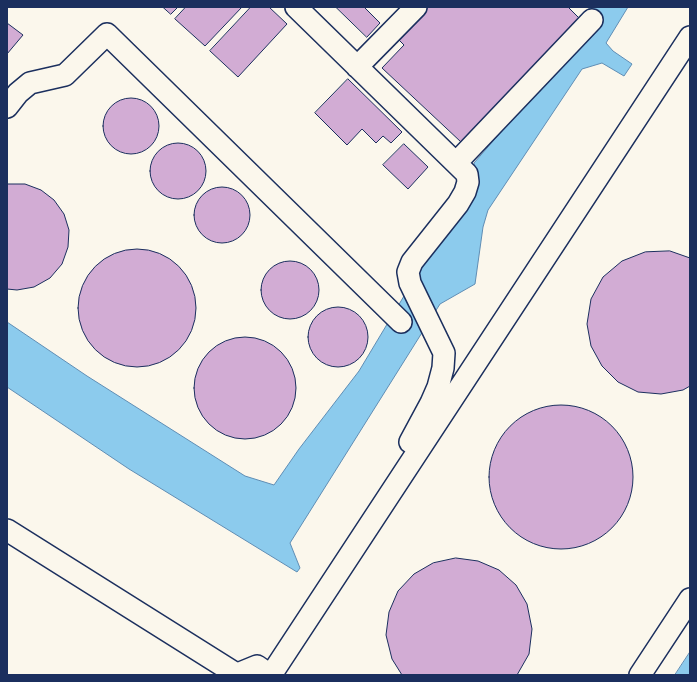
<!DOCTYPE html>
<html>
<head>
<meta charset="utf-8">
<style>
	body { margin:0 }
	#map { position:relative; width:697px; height:682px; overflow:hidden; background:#fbf7ec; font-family:"Comic Neue",sans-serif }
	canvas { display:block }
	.frame { position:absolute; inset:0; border:8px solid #1b2f5e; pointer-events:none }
</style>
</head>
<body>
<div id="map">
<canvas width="697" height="682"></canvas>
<div class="frame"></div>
</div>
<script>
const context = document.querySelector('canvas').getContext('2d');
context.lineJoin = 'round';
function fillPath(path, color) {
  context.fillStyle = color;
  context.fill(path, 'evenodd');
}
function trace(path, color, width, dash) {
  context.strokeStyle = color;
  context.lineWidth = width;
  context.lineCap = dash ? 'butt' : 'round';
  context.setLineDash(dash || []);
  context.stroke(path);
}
const water = new Path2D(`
	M 590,7 L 628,7 L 606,43 L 613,51 L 632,64 L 624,76 L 602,63 L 582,69 L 488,210 L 483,227 L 475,284 L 440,304 L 290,543 L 300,568 L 297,572 L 129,469 L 7,387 L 7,322 L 87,376 L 245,476 L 274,485 L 299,449 L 359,371 L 416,276 L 416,266 L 476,178 L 474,163 L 572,50 Z
	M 690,652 L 690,675 L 675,675 Z`);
fillPath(water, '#8ccbed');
trace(water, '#5f8db4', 1);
const building = new Path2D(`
	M 163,7 L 178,7 L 171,14 Z
	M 186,7 L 242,7 L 205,46 L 175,19 Z
	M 251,7 L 269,7 L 287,24 L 238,77 L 210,51 Z
	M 336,7 L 364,7 L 380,23 L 367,37 Z
	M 421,7 L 568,7 L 579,18 L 461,142 L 382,68 L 404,45 L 394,35 Z
	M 7,23 L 23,35 L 7,54 Z
	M 348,79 L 402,132 L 391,143 L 383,136 L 376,143 L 362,129 L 347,145 L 315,113 Z
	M103 126a28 28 0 1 1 56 0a28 28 0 1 1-56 0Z
	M150 171a28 28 0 1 1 56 0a28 28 0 1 1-56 0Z
	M 404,144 L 428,167 L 408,189 L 383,165 Z
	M 8,184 L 25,184 L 41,190 L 54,200 L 64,214 L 69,230 L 68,247 L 62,264 L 50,278 L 34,287 L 17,290 L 7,289 L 7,185 Z
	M194 215a28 28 0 1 1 56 0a28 28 0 1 1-56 0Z
	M78 308a59 59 0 1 1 118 0a59 59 0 1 1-118 0Z
	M 670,251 L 690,258 L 690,386 L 683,390 L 661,394 L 638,392 L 618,382 L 602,366 L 591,346 L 587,324 L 591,299 L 603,277 L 622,261 L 645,252 Z
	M261 290a29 29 0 1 1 58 0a29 29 0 1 1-58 0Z
	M308 337a30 30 0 1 1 60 0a30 30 0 1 1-60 0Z
	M194 388a51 51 0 1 1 102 0a51 51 0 1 1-102 0Z
	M489 477a72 72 0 1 1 144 0a72 72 0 1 1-144 0Z
	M 456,558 L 478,561 L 499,570 L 516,585 L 527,604 L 532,629 L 529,654 L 517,675 L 402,675 L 392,659 L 386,635 L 389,612 L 398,591 L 414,574 L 433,563 Z`);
fillPath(building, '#d2acd4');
trace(building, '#1b2f5e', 1);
const minor = new Path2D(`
	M 296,7 L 467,174 L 468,182 L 465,192 L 458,204 L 412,262 L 408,272 L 410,283 L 444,353 L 443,368 L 438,387 L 431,403 L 410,442
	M 357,67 L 416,7
	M 7,107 L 18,93 L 30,83 L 65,75 L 107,34 L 401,322
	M 456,163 L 592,20
	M 7,530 L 236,674
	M 235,675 L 257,666 L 270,675
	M 271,675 L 690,37
	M 640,675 L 690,599`);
trace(minor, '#1b2f5e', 24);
trace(minor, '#fbf7ec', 21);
</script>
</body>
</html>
